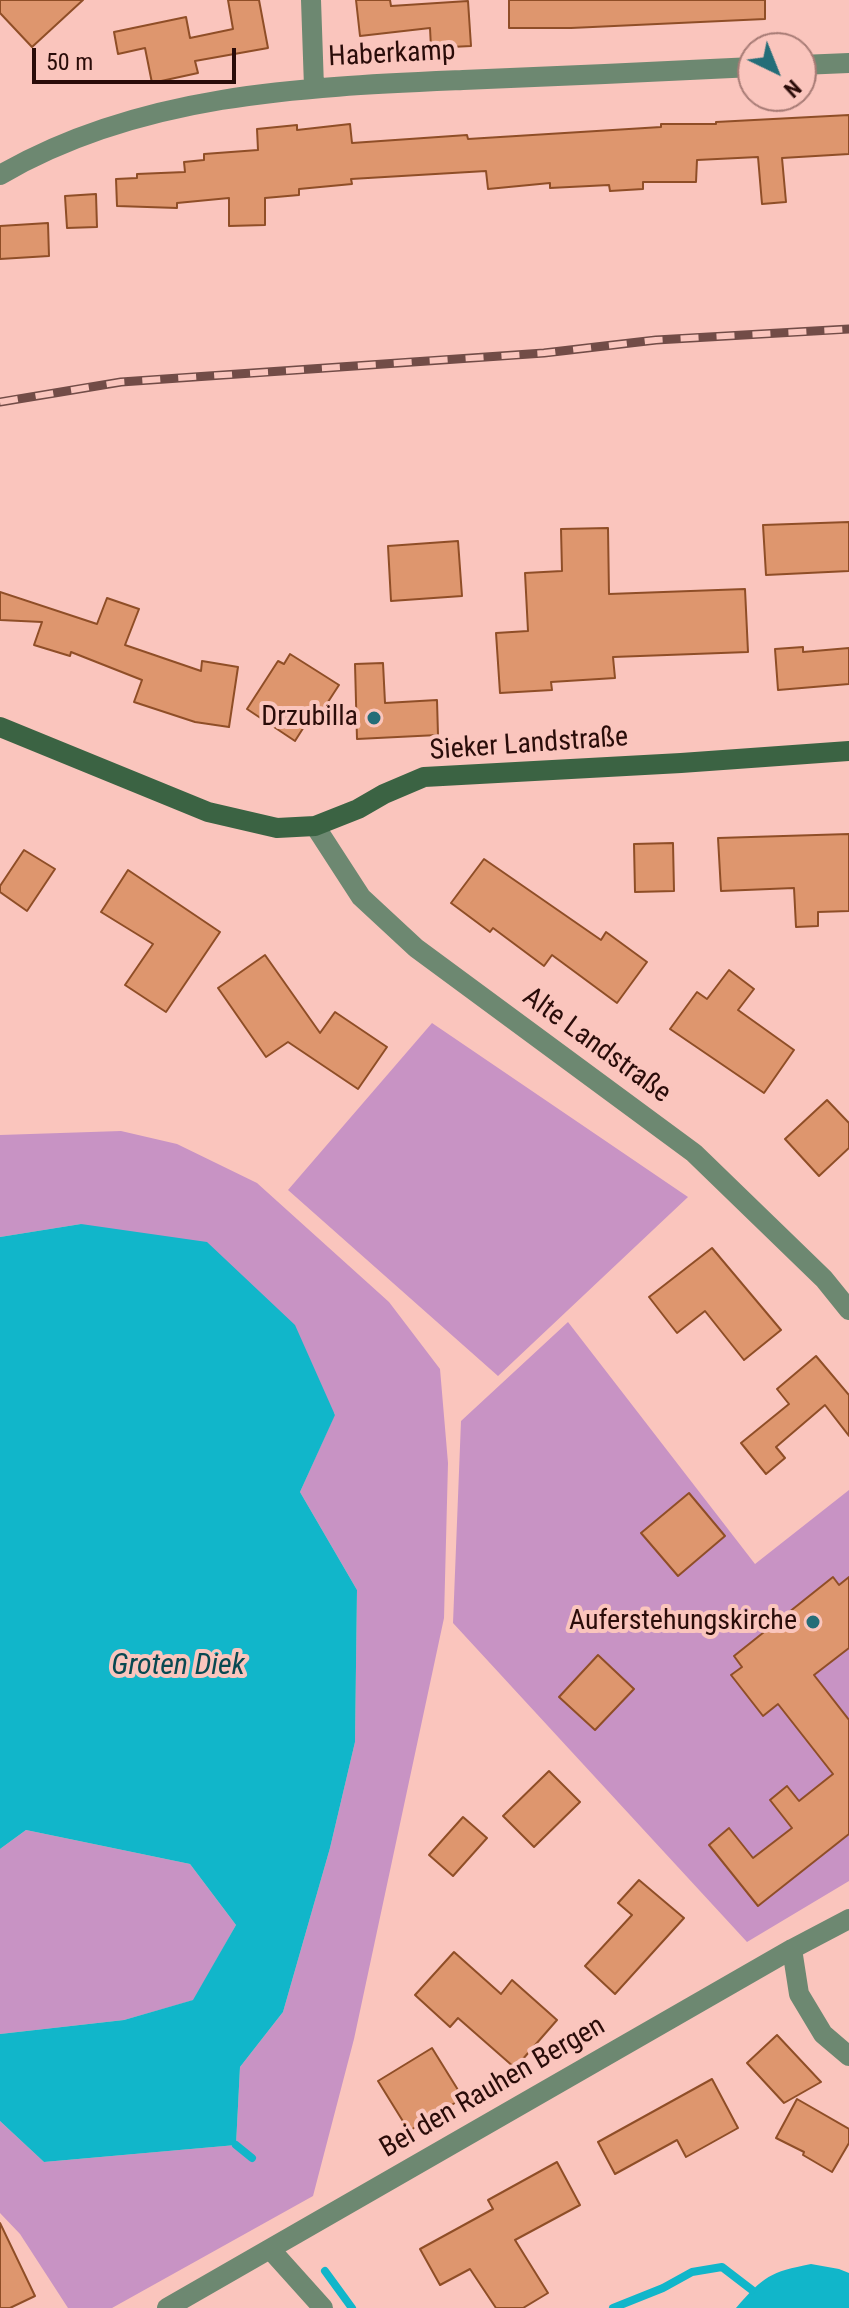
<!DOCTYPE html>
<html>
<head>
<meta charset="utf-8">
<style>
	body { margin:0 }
	#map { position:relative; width:849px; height:2308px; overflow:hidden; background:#fac5bd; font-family:"Roboto Condensed",sans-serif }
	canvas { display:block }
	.north { position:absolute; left:737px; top:32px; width:80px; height:80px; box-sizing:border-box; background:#fac5bd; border:2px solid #a77b75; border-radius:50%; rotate:137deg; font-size:22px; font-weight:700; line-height:32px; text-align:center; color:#2a0c09 }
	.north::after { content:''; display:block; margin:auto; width:28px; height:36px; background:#246d78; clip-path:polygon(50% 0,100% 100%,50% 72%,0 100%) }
	.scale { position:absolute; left:32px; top:48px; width:204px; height:36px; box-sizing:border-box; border:4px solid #2a0c09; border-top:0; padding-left:10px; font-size:24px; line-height:28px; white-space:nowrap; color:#2a0c09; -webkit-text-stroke:6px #fac5bd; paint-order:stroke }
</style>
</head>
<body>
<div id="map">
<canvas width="849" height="2308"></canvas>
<div class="north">N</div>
<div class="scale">50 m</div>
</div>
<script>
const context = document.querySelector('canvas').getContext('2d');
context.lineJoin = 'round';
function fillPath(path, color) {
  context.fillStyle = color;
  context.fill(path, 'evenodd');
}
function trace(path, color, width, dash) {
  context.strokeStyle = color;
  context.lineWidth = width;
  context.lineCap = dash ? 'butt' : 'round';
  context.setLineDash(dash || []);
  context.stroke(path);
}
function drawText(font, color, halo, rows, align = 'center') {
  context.font = font + ' "Roboto Condensed",sans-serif';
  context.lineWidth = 8;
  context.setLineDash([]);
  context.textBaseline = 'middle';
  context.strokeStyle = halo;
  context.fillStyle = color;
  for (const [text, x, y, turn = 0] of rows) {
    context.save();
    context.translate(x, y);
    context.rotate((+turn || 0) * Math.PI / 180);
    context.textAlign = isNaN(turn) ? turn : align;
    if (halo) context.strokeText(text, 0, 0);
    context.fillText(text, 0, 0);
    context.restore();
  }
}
fillPath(new Path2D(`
	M 432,1023 L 688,1197 L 498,1376 L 288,1190 Z
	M 121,1131 L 177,1144 L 257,1183 L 389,1302 L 440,1369 L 448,1463 L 444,1618 L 354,2039 L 313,2196 L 112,2308 L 68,2308 L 20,2234 L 0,2213 L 0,2121 L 44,2162 L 236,2145 L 240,2067 L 283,2012 L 330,1848 L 355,1742 L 357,1590 L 300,1492 L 335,1414 L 81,1224 L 0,1237 L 0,1135 Z
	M 568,1322 L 755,1564 L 849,1490 L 849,1881 L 747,1942 L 453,1623 L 461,1421 Z
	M 26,1830 L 190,1864 L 236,1925 L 194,2000 L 124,2020 L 0,2034 L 0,1849 Z`), '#c893c4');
fillPath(new Path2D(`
	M 81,1224 L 207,1242 L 295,1325 L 335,1415 L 300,1492 L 357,1590 L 355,1742 L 330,1848 L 283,2012 L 240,2067 L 236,2145 L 44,2162 L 0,2121 L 0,2034 L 124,2020 L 193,2000 L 236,1925 L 190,1864 L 26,1830 L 0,1849 L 0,1237 Z
	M 811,2264 L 839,2269 L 849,2273 L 849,2308 L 736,2308 C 764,2276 770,2272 811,2264 Z`), '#11b6ca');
trace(new Path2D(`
	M 236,2145 L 252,2158
	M 325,2271 L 352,2308
	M 613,2308 L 663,2288 L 692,2272 L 722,2267 L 752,2290`), '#11b6ca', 8);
const building = new Path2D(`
	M 0,0 L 83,0 L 32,47 L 0,13 Z
	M 228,0 L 259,0 L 268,48 L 195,61 L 198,73 L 152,83 L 145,48 L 118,54 L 114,32 L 186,17 L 190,38 L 233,29 Z
	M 356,0 L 390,0 L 391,6 L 468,1 L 471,46 L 431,48 L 430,28 L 360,36 Z
	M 509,0 L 765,0 L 765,19 L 571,28 L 509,28 Z
	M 849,115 L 849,154 L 782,158 L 786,202 L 762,204 L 758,157 L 697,160 L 696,182 L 643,182 L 643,189 L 610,191 L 609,185 L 550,188 L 550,183 L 488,189 L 486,171 L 351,179 L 352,184 L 299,189 L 299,195 L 265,198 L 265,225 L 229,226 L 229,198 L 177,203 L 177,208 L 117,206 L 116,179 L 137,178 L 137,174 L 185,172 L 184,162 L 204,160 L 204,154 L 258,150 L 257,129 L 297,125 L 297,130 L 350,124 L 352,143 L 467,135 L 468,139 L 661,127 L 661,124 L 716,124 L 716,122 Z
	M 96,194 L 97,227 L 67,228 L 65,196 Z
	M 48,223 L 49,256 L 0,259 L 0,226 Z
	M 849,522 L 849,571 L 766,575 L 763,525 Z
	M 608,528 L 609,594 L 745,589 L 748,652 L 613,657 L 615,678 L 551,682 L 552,690 L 500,693 L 496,633 L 528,631 L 525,573 L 562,571 L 561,529 Z
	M 458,541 L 462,596 L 391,601 L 388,546 Z
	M 0,592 L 97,624 L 107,598 L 139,609 L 125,645 L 201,671 L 202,661 L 238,667 L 229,727 L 195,722 L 134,702 L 142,680 L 71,652 L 70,656 L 34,645 L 42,622 L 0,620 Z
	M 803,647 L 803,652 L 849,648 L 849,684 L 778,690 L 775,649 Z
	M 290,654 L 339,685 L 313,725 L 307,722 L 295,741 L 247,709 L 278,661 L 284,664 Z
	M 383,663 L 385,703 L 437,700 L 438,735 L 357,739 L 355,664 Z
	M 849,834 L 849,911 L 818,912 L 818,926 L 796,927 L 794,888 L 721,891 L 718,838 Z
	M 673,843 L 674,891 L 635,892 L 634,844 Z
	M 24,850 L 55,869 L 27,911 L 0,892 L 0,886 Z
	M 484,859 L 601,940 L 606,932 L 647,962 L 617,1003 L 552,955 L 544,966 L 493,928 L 490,932 L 451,903 Z
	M 128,870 L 220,932 L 166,1012 L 125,985 L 153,944 L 101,912 Z
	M 265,955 L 320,1033 L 335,1012 L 387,1047 L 358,1089 L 288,1042 L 266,1057 L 218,988 Z
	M 729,970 L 754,989 L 738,1010 L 794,1050 L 764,1093 L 670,1029 L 697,992 L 707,999 Z
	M 827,1100 L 849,1123 L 849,1148 L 819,1176 L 785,1139 Z
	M 712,1248 L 781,1330 L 744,1360 L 705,1311 L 677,1333 L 649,1297 Z
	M 816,1356 L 849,1395 L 849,1436 L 825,1405 L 776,1447 L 785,1458 L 766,1474 L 741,1443 L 789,1404 L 777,1389 Z
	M 689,1493 L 725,1536 L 678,1576 L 641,1533 Z
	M 833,1577 L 839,1585 L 849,1577 L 849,1648 L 814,1675 L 849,1720 L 849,1834 L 758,1906 L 709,1845 L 729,1828 L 753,1858 L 792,1828 L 770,1800 L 787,1786 L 799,1801 L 833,1774 L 778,1704 L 763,1716 L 731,1675 L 742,1667 L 734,1656 Z
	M 598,1655 L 634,1689 L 595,1730 L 559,1697 Z
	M 549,1771 L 580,1802 L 534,1847 L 503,1816 Z
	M 463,1817 L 487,1838 L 453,1876 L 429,1855 Z
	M 639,1880 L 684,1918 L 615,1994 L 585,1966 L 632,1915 L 618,1903 Z
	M 454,1952 L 501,1994 L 512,1980 L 557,2020 L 515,2068 L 458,2018 L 450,2027 L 415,1995 Z
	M 777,2035 L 821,2082 L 784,2103 L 747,2063 Z
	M 432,2048 L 463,2098 L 409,2131 L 378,2081 Z
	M 712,2079 L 738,2128 L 686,2157 L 677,2140 L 615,2174 L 598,2142 Z
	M 797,2099 L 849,2129 L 849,2143 L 832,2172 L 803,2155 L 804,2152 L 776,2138 Z
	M 557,2162 L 580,2205 L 515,2240 L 548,2293 L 523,2308 L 496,2308 L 470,2269 L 440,2285 L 420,2249 L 493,2209 L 488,2200 Z
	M 0,2223 L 35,2296 L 10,2308 L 0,2308 Z`);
fillPath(building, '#de966e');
trace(building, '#8f4e27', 2);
trace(new Path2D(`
	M 311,0 L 314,87
	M 801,65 L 849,63
	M 0,175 C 141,93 305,87 463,80 C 560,76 656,72 753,67
	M 315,826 L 361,897 L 416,948 L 694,1153 L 824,1279 L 849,1310
	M 792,1949 L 799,1994 L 823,2034 L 849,2056
	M 270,2249 L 323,2308
	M 167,2308 L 792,1949 L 849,1919`), '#6d8871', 20);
trace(new Path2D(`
	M 0,727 L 208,812 L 277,828 L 315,826 L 358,809 L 384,794 L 424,777 L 681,763 L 849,751`), '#3b6343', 20);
const rail = new Path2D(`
	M 0,402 L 121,382 L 544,353 L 656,340 L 849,329`);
trace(rail, '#724c47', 9);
trace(rail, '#fac5bd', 6, [18]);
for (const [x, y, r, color] of [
	[374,718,8,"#246d78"],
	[813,1622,8,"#246d78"]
]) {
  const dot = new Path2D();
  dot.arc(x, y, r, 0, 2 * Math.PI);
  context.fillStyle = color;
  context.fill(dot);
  trace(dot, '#fac5bd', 3);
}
drawText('28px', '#2a0c09', '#fac5bd', [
	["Haberkamp",392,55,-3],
	["Sieker Landstraße",529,745,-4],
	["Alte Landstraße",596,1046,36],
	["Bei den Rauhen Bergen",493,2088,-30]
]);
drawText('28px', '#2a0c09', '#fac5bd', [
	["Drzubilla",358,718],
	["Auferstehungskirche",797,1622]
], 'right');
drawText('italic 30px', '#094951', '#fac5bd', [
	["Groten Diek",178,1666]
]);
</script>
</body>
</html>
